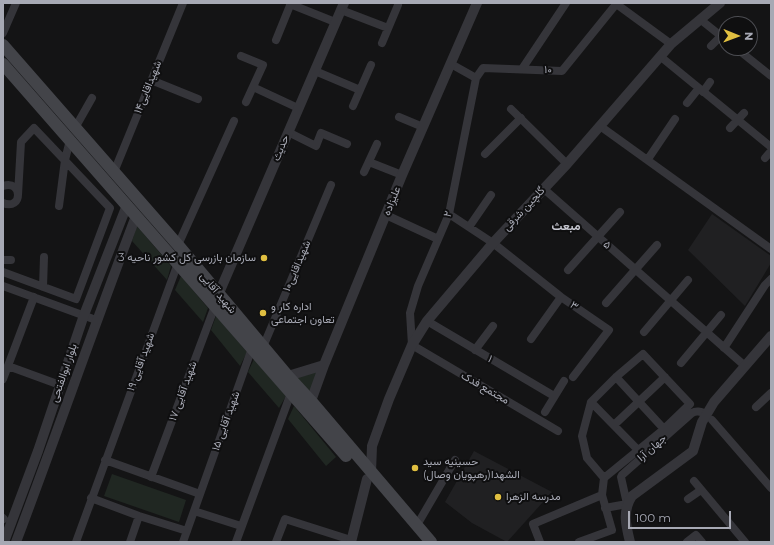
<!DOCTYPE html>
<html>
<head>
<meta charset="utf-8">
<style>
	body { margin:0 }
	#map { position:relative; width:774px; height:545px; overflow:hidden; background:#141415; font-family:Montserrat,sans-serif }
	canvas { display:block }
	.frame { position:absolute; inset:0; border:4px solid #a7a9b4; pointer-events:none }
	.north { position:absolute; left:718px; top:16px; width:40px; height:40px; box-sizing:border-box; background:#0f0f10; border:1px solid #4c4d52; border-radius:50%; rotate:91deg; font-size:11px; font-weight:700; line-height:16px; text-align:center; color:#a7a9b4 }
	.north::after { content:''; display:block; margin:auto; width:14px; height:18px; background:#e0bf41; clip-path:polygon(50% 0,100% 100%,50% 72%,0 100%) }
	.scale { position:absolute; left:628px; top:511px; width:103px; height:18px; box-sizing:border-box; border:2px solid #a7a9b4; border-top:0; padding-left:5px; font-size:12px; line-height:14px; white-space:nowrap; color:#a7a9b4; -webkit-text-stroke:3px #0f0f10; paint-order:stroke }
</style>
</head>
<body>
<div id="map">
<canvas width="774" height="545"></canvas>
<div class="frame"></div>
<div class="north">N</div>
<div class="scale">100 m</div>
</div>
<script>
const context = document.querySelector('canvas').getContext('2d');
context.lineJoin = 'round';
function fillPath(path, color) {
  context.fillStyle = color;
  context.fill(path, 'evenodd');
}
function trace(path, color, width, dash) {
  context.strokeStyle = color;
  context.lineWidth = width;
  context.lineCap = dash ? 'butt' : 'round';
  context.setLineDash(dash || []);
  context.stroke(path);
}
function drawText(font, color, halo, rows, align = 'center') {
  context.font = font + ' Montserrat,Vazirmatn,sans-serif';
  context.lineWidth = 4;
  context.setLineDash([]);
  context.textBaseline = 'middle';
  context.strokeStyle = halo;
  context.fillStyle = color;
  for (const [text, x, y, turn = 0] of rows) {
    context.save();
    context.translate(x, y);
    context.rotate((+turn || 0) * Math.PI / 180);
    context.textAlign = isNaN(turn) ? turn : align;
    if (halo) context.strokeText(text, 0, 0);
    context.fillText(text, 0, 0);
    context.restore();
  }
}
fillPath(new Path2D(`
	M 712,214 L 771,256 L 771,263 L 745,306 L 688,250 Z
	M 474,451 L 552,492 L 507,542 L 472,523 L 445,502 Z`), '#202022');
fillPath(new Path2D(`
	M 137,226 L 171,266 L 167,280 L 132,241 Z
	M 181,276 L 208,308 L 203,322 L 175,290 Z
	M 216,316 L 247,352 L 240,366 L 211,330 Z
	M 254,359 L 286,396 L 279,408 L 248,372 Z
	M 319,370 L 309,394 L 294,378 Z
	M 294,406 L 336,457 L 326,466 L 288,419 Z
	M 112,474 L 186,500 L 179,522 L 104,496 Z`), '#202722');
trace(new Path2D(`
	M 615,3 L 671,44
	M 290,4 L 335,22
	M 341,10 L 388,28
	M 701,20 L 726,40
	M 3,33 L 16,3
	M 276,40 L 291,3
	M 382,43 L 398,5
	M 711,46 L 721,36
	M 736,48 L 771,76
	M 241,56 L 263,65 L 246,102
	M 661,57 L 771,147
	M 451,64 L 476,78
	M 522,69 L 566,3
	M 315,71 L 360,90
	M 151,80 L 198,99
	M 253,87 L 298,108
	M 703,92 L 710,82
	M 687,103 L 699,88
	M 353,106 L 371,65
	M 511,109 L 567,164
	M 399,117 L 423,127
	M 600,126 L 771,249
	M 75,128 L 92,98
	M 730,128 L 744,113
	M 288,132 L 316,146 L 321,133 L 347,144
	M 485,154 L 521,118
	M 765,158 L 771,151
	M 648,159 L 675,119
	M 369,162 L 402,175
	M 114,172 L 183,3
	M 364,172 L 377,144
	M 3,186 C 23,179 23,211 3,203
	M 544,189 L 745,366
	M 59,206 L 65,160 L 70,140
	M 449,214 L 493,243 L 561,297 L 609,330 L 573,377
	M 386,215 L 438,239
	M 469,227 L 491,195
	M 178,245 L 234,121
	M 3,260 L 11,260
	M 568,270 L 620,212
	M 3,272 L 76,299 L 110,208 L 34,128 L 21,142 L 18,195
	M 3,286 L 96,320
	M 43,287 L 44,257
	M 606,303 L 657,245
	M 427,321 L 554,396
	M 644,332 L 688,280
	M 531,339 L 561,297
	M 263,347 L 331,185
	M 724,348 L 765,285 L 771,279
	M 475,350 L 493,326
	M 681,363 L 721,315
	M 8,366 L 60,385
	M 616,377 L 664,429
	M 3,379 L 34,297
	M 591,402 L 638,450
	M 756,407 L 771,393
	M 545,412 L 564,381
	M 712,420 L 771,488
	M 614,425 L 665,377
	M 558,431 L 412,345 L 410,313 L 418,286 L 449,214 L 476,78 L 483,68 L 562,71 L 617,3
	M 105,460 L 200,494
	M 151,477 L 215,306
	M 694,481 L 745,542
	M 91,498 L 139,516 L 187,531
	M 688,499 L 701,490
	M 605,508 L 627,504 L 621,477 L 622,475 L 692,413 C 697,410 701,412 707,414
	M 194,511 L 241,526
	M 3,518 L 4,519
	M 417,525 L 455,460
	M 76,542 L 178,263
	M 130,542 L 139,516
	M 183,542 L 252,348
	M 236,542 L 291,393
	M 276,542 L 285,519 L 351,540
	M 540,542 L 533,524 L 602,495
	M 579,542 L 612,530 L 602,495 L 604,478 L 664,429 L 690,404 L 643,354 L 616,377 L 591,402 L 582,436 L 587,458 L 604,478
	M 687,542 L 696,535 L 702,542`), '#35353a', 8);
trace(new Path2D(`
	M 219,293 L 344,3
	M 288,376 L 324,365
	M 311,401 L 324,365 L 402,175 L 477,3
	M 371,472 L 372,446 L 389,399 L 412,345 L 427,321 L 493,243 L 567,164 L 671,44 L 720,3
	M 4,542 L 38,451 L 84,315 L 127,205
	M 16,542 C 57,433 95,324 136,216
	M 351,542 L 367,479
	M 630,542 C 626,526 622,511 632,496 L 693,451 L 702,422 L 714,402 L 771,336`), '#35353a', 10);
trace(new Path2D(`
	M 3,45 L 178,245 L 288,376 L 311,401 L 431,542
	M 3,64 L 346,456`), '#434449', 12);
for (const [x, y, r, color] of [
	[264,258,4,"#e0bf41"],
	[263,313,4,"#e0bf41"],
	[415,468,4,"#e0bf41"],
	[498,497,4,"#e0bf41"]
]) {
  const dot = new Path2D();
  dot.arc(x, y, r, 0, 2 * Math.PI);
  context.fillStyle = color;
  context.fill(dot);
  trace(dot, '#0f0f10', 1.5);
}
drawText('11px', '#a7a9b4', '#0f0f10', [
	["۱۰",548,70,2],
	["شهیداقایی۱۴",148,87,-68],
	["حدیث",281,148,-67],
	["علیزاده",392,201,-68],
	["گلچین شرقی",524,209,-47],
	["۲",448,214,-73],
	["۵",607,245,42],
	["شهیداقایی۱۰",297,266,-67],
	["شهید آقایی",218,293,50],
	["۳",574,306,35],
	["۱",490,359,30],
	["شهید آقایی ۱۹",141,362,-70],
	["بلوار ابوالفتحی",64,373,-71],
	["مجتمع فدک",485,388,30],
	["شهید آقایی ۱۷",183,391,-70],
	["شهید آقایی ۱۵",226,421,-70],
	["جهان آرا",652,448,-41]
]);
drawText('11px', '#a7a9b4', '#0f0f10', [
	["سازمان بازرسی کل کشور ناحیه 3",256,258,"right"],
	["اداره کار و",271,307],
	["تعاون اجتماعی",271,320],
	["حسینیه سید",423,462],
	["الشهدا(رهپویان وصال)",423,475],
	["مدرسه الزهرا",506,497]
], 'left');
drawText('bold 12px', '#c7c8d1', '#0f0f10', [
	["مبعث",566,226]
]);
</script>
</body>
</html>
